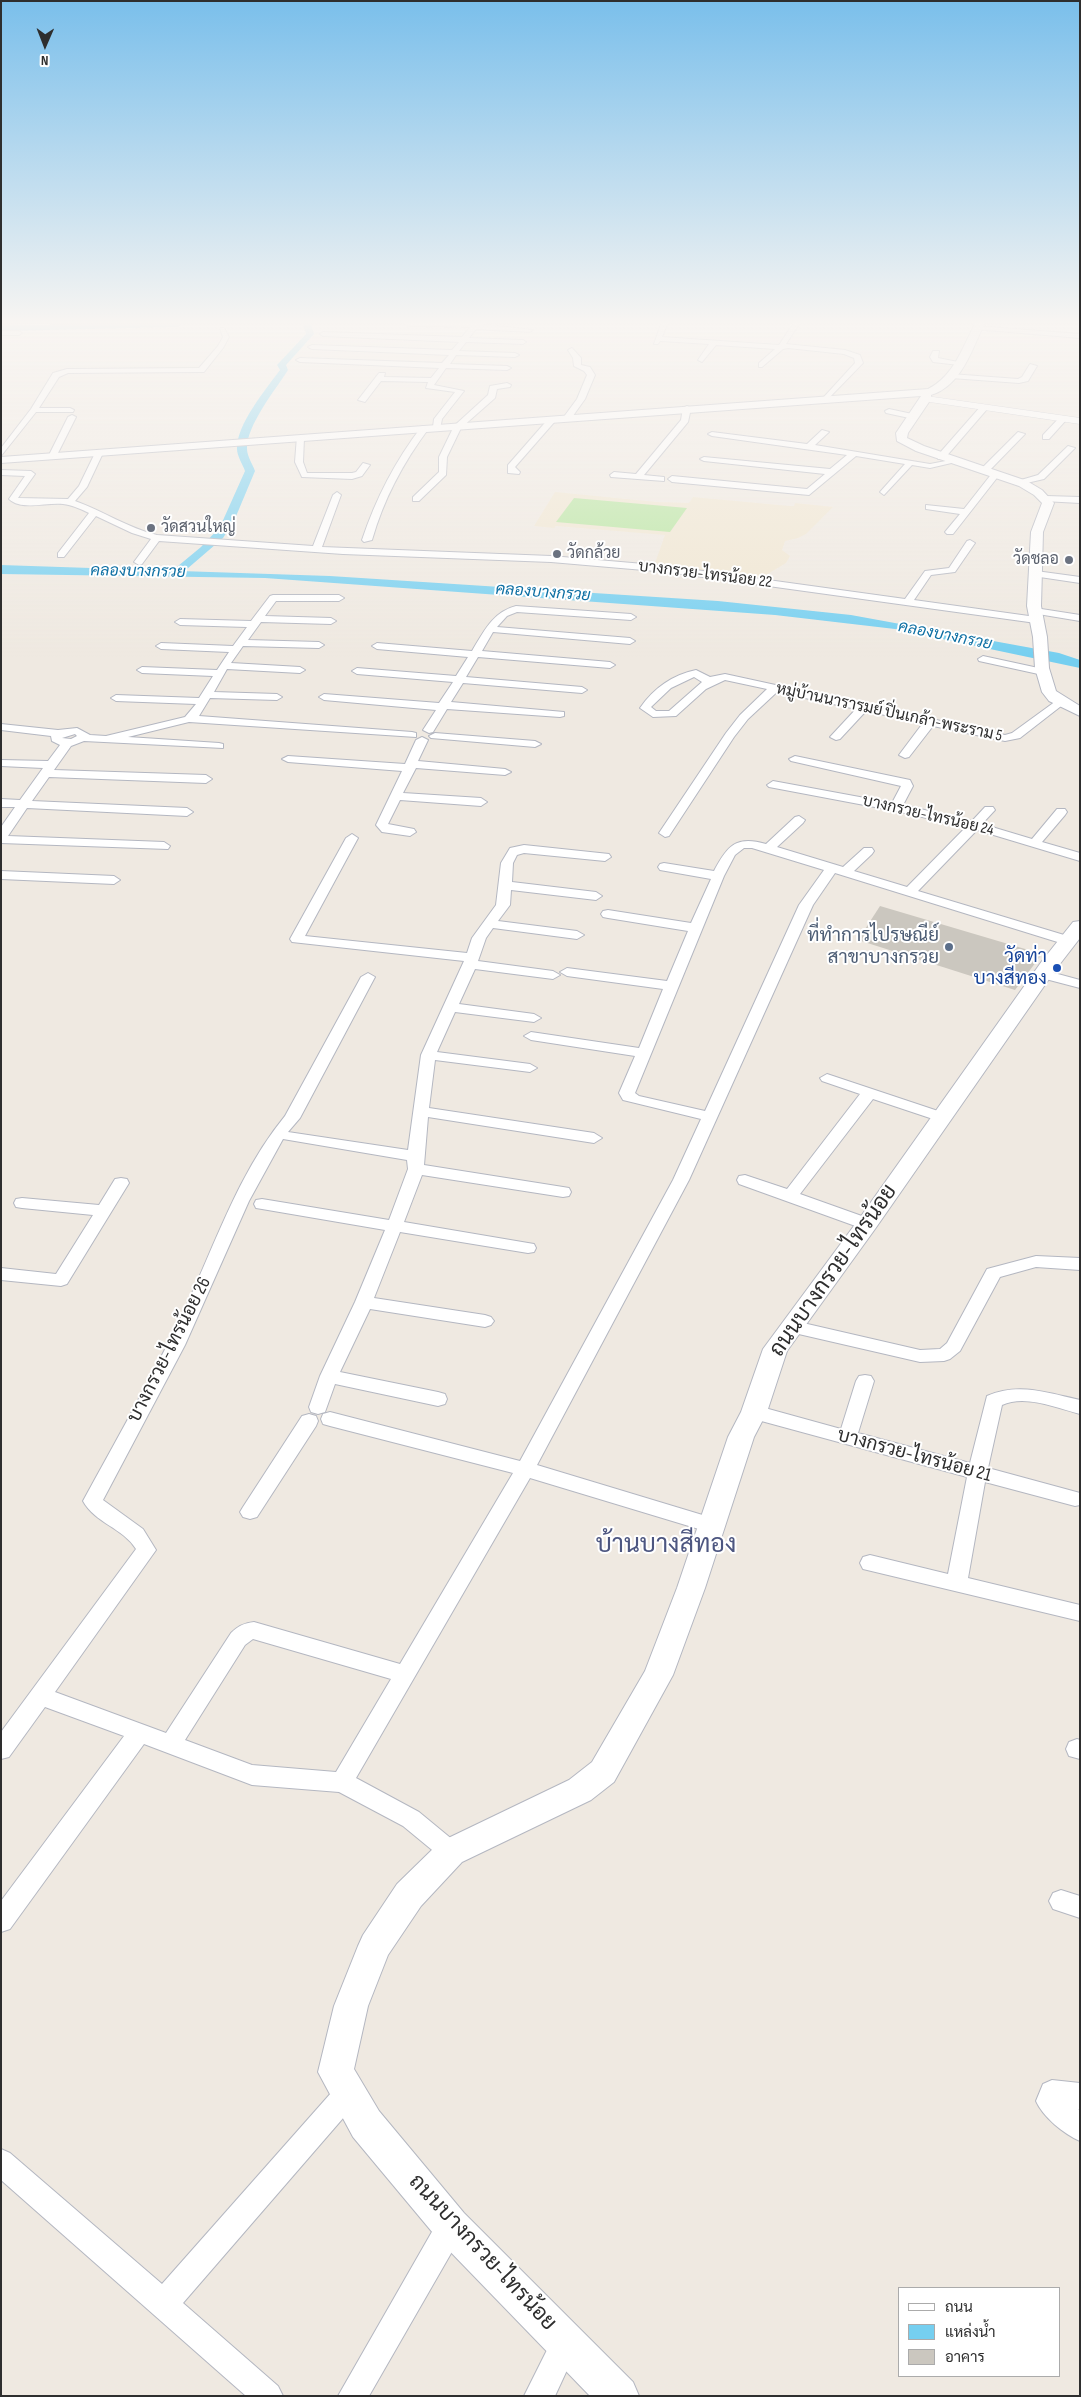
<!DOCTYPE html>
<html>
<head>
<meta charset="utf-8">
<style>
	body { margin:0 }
	#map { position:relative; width:1081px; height:2397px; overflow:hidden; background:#efe9e1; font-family:"Sofia Sans Condensed",Sarabun,sans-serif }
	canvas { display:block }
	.frame { position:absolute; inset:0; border:2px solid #2e2e2e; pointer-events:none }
	.legend { position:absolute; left:898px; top:2287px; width:162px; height:90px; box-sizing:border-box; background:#fff; border:1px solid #ababab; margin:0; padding:6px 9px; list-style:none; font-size:15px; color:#2e2e2e }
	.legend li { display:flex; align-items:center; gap:10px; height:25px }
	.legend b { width:25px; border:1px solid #ababab }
	.north { position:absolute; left:20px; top:20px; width:50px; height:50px; -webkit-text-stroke:4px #fff; paint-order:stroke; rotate:181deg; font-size:14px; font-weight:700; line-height:20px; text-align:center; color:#2e2e2e }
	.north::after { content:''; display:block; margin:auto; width:18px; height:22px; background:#2e2e2e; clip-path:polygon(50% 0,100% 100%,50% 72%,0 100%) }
</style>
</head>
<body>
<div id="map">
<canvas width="1081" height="2397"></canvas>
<div class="frame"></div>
<ul class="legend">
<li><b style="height:6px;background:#fff"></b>ถนน</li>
<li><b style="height:14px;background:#75cff0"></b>แหล่งน้ำ</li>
<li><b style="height:14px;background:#cbc7bf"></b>อาคาร</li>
</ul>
<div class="north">N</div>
</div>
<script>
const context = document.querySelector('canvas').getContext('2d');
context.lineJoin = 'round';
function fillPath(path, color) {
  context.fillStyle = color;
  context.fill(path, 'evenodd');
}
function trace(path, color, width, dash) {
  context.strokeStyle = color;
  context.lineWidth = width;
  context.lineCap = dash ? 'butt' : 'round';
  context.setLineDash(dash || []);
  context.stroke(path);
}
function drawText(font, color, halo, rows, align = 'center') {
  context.font = font + ' "Sofia Sans Condensed",Sarabun,sans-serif';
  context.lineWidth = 4;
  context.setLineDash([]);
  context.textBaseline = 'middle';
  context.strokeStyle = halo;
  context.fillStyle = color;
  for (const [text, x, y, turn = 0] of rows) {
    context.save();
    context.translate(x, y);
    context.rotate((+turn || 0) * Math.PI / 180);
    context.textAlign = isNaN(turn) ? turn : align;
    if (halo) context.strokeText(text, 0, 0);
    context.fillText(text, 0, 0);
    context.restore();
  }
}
fillPath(new Path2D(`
	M 555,492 L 657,502 L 689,503 L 693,497 L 789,506 L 794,506 L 795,503 L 833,507 L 806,534 L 798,538 L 785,541 L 782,550 L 790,556 L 786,563 L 761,578 L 654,566 L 665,535 L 556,526 L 554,528 L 534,526 Z`), '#f0e6d1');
fillPath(new Path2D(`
	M 574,498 L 687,508 L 670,532 L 556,522 Z`), '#b6e59e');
fillPath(new Path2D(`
	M 1,565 L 330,576 L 718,601 L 851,615 L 1059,653 L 1080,660 L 1080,668 L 895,629 L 775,615 L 265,578 L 1,574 Z`), '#75cff0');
fillPath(new Path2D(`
	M 85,324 L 182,324 L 178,327 L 1,331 L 1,325 Z
	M 303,324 L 311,324 L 314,334 L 286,365 L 288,370 C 276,389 246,426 247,449 C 247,456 253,465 255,471 L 234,521 L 223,538 L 180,575 L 172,575 L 170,573 L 172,571 L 201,547 L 220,527 L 245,471 C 243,465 237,456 237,449 C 236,425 266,389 280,370 L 277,365 L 306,334 Z`), '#75cff0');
fillPath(new Path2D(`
	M 880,906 L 1042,954 L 1015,990 L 858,940 Z`), '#cbc7bf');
const minor = new Path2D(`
	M 406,324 L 479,324 L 533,330 L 530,332 L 476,329 L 469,338 L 523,340 L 526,342 L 523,344 L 466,342 L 459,351 L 515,353 L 519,355 L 515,357 L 456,355 L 450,364 L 507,366 L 511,368 L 507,370 L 446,368 L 434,385 L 464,391 L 442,419 L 440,429 L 437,429 L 433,427 L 434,419 L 455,392 L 426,388 L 428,382 L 381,381 L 365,402 L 358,400 L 379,373 L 385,373 L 384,377 L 431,378 L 439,368 L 300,362 L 296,360 L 300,358 L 442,363 L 449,355 L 312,349 L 308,347 L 312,345 L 452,350 L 459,342 L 323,336 L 320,334 L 323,332 L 462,337 L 470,327 L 409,326 Z
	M 661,324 L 667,324 L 662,337 L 779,345 L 793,324 L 799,324 L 786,344 L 845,350 L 860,355 L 863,363 L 827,400 L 823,398 L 855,363 L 854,358 L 844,354 L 788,348 L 783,349 L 762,367 L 759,367 L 759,363 L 775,349 L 716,345 L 702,362 L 698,360 L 709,344 L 660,341 L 658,344 L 654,344 Z
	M 976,326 L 1080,334 L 1080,338 L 974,329 Z
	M 220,328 L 224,328 L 229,337 L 223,348 L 204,372 L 68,373 L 59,377 L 39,408 L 70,408 L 74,410 L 73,412 L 36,412 L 1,456 L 1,448 L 31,409 L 53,373 L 67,369 L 199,368 L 218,346 L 223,337 Z
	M 1,331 L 19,331 L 22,333 L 19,335 L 1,335 Z
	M 572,348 L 581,358 L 581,365 L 590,367 L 595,375 L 585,399 L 570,420 L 567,420 L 563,418 L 577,399 L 587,375 L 584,371 L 574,366 L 573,358 L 568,350 Z
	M 933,351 L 939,351 L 938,358 L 963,363 L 959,365 L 933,362 L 930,357 Z
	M 1030,364 L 1037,366 L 1028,381 L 1019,383 L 951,378 L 947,376 L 951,374 L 1018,379 L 1022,377 Z
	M 507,383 L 511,385 L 510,387 L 497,389 L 495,398 L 461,428 L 447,457 L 446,475 L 419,501 L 413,501 L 413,497 L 439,472 L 439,457 L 454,426 L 488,395 L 490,386 Z
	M 687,406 L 691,408 L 688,422 L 644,475 L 664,477 L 664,481 L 611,477 L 610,475 L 614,472 L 636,474 L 681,420 L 683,408 Z
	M 981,406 L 988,408 L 944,459 L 938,459 L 938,455 Z
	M 889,409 L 917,415 L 918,417 L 914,419 L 886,413 L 885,411 Z
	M 72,415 L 76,417 L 56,457 L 49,459 L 48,457 L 68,417 Z
	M 550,417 L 557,419 L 515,467 L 520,472 L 519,474 L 508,473 L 508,465 Z
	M 1060,417 L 1067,419 L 1049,439 L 1043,439 L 1043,435 Z
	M 422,426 L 429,428 C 403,463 384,498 372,540 L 364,542 L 362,540 C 376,498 395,461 422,426 Z
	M 822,430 L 829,432 L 815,445 L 930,464 L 956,459 L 960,461 L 930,468 L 912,465 L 884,495 L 880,492 L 905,464 L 856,456 L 809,495 L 672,482 L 668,479 L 672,476 L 807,489 L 825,474 L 704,461 L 700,459 L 704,457 L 830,469 L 847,455 L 712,436 L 708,434 L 712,432 L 807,444 Z
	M 1018,432 L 1025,434 L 988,472 L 982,472 L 982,468 Z
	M 297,436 L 304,438 L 303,462 L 307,473 L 352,473 L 356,472 L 363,463 L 370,465 L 362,476 L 352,479 L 302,477 L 295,462 Z
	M 1068,446 L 1075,448 L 1044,479 L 1018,485 L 1014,482 L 1038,475 Z
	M 96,451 L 103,453 L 87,487 L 75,501 C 103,511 128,528 157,535 L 313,546 L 333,495 L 337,492 L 341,495 L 322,547 L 551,556 L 667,566 L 905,599 L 925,571 L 949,568 L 967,541 L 970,540 L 975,543 L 955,572 L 931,575 L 914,600 L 1036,617 L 1041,620 L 1036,623 L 667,572 L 551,562 L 343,554 L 159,541 L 142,564 L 139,565 L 134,562 L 151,539 L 132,533 L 96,516 L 64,557 L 58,557 L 58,553 L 89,513 C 81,509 72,505 63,504 C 47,502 21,511 9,499 L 25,476 L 1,475 L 1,470 L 31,471 L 35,474 L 18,498 L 68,499 L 79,486 Z
	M 993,472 L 1000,474 L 953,534 L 947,534 L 945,532 L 960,514 L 926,509 L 926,505 L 964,509 Z
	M 1046,496 L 1080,497 L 1080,503 L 1043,501 L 1042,499 Z
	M 1036,571 L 1080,577 L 1080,583 L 1033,576 L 1033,572 Z
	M 273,595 L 339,595 L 344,598 L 339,601 L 276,601 L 265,616 L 331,618 L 336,621 L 331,624 L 261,622 L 248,640 L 319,642 L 324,645 L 319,648 L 243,646 L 231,663 L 300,667 L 305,670 L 300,673 L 227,669 L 214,692 L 277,694 L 282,697 L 277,700 L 210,698 L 199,716 L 412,732 L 416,733 L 416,737 L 189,722 L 128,737 L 219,743 L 223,744 L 223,748 L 84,741 L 71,746 L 54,770 L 206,775 L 212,779 L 206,783 L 49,777 L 32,801 L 187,808 L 193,812 L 187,816 L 27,808 L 8,836 L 164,842 L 170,846 L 168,849 L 1,843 L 1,827 L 15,807 L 1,807 L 1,799 L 20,800 L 43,768 L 1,766 L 1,760 L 48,761 L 60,745 L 52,741 L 51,736 L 1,730 L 1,724 L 58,730 L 77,728 L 90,735 L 106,736 L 185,717 L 196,704 L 116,701 L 111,698 L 116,695 L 199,698 L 213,676 L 142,673 L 137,670 L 142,667 L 217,670 L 229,652 L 161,649 L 156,646 L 161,643 L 233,646 L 247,627 L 180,625 L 175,622 L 180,619 L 251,621 L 270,596 ZM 75,734 L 77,736 L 71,739 L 62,738 Z
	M 516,606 L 631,614 L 636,617 L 631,620 L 517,612 L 507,616 L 497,627 L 630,638 L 635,641 L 630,644 L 493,632 L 482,651 L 610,662 L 615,665 L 610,668 L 478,657 L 466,677 L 582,687 L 587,690 L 582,693 L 463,683 L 451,702 L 564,712 L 564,716 L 560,717 L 447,709 L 433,732 L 429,733 L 423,730 L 436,710 L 324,700 L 319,697 L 324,694 L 439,703 L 453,682 L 357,674 L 352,671 L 357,668 L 456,676 L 468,657 L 377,649 L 372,646 L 377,643 L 472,651 C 484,631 493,612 516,606 Z
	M 1035,608 L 1080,615 L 1080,621 L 1032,613 L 1030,611 Z
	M 983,656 L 1043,669 L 1048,672 L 1043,675 L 979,661 L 978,659 Z
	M 696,670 L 710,677 L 725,674 L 1005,735 L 1012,733 L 1056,701 L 1060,700 L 1065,703 L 1020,738 L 1005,741 L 933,726 L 909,757 L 905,758 L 899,755 L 923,723 L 866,711 L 840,739 L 836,740 L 830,737 L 856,709 L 777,692 L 748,719 L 734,737 L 669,836 L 665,837 L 659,833 L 726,733 L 740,715 L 767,689 L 725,680 L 706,689 L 676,716 L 653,717 L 640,708 C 654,688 672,675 696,670 ZM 694,677 L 702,682 L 669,711 L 656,711 L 651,707 L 671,688 Z
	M 435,733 L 535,741 L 541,744 L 535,747 L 431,738 L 429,736 Z
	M 422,737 L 428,740 L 418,761 L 505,769 L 511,772 L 505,775 L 416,768 L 403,793 L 481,798 L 487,802 L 481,806 L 400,800 L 388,824 L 414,829 L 416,832 L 410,836 L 382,832 L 376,825 L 402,771 L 288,762 L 282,759 L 288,756 L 405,764 L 416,740 Z
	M 795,756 L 910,780 L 913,786 L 903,805 L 972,821 L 985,807 L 993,807 L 995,810 L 982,824 L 1032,839 L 1057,809 L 1065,809 L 1067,812 L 1065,815 L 1042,842 L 1080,853 L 1080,861 L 977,830 L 918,891 L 1074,938 L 1076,941 L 1074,944 L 1064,944 L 835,873 L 813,905 L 689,1180 L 537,1465 L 719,1520 L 722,1525 L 719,1530 L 712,1533 L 530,1478 L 356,1778 L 419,1812 L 459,1845 L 463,1852 L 459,1859 L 451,1863 L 443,1859 L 403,1826 L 339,1792 L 252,1785 L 144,1744 L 10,1929 L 1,1932 L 1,1901 L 124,1736 L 45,1707 L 9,1757 L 1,1759 L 1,1732 L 136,1549 C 123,1528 95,1523 83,1501 C 116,1440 151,1380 181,1317 C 214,1249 236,1176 285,1116 L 361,977 L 368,973 L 375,977 L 300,1118 L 288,1132 L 408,1150 L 421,1055 L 464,961 L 292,942 L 290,939 L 346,838 L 352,834 L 358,838 L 305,936 L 467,953 L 472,938 L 496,905 L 501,863 L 510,848 L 524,845 L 609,854 L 611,857 L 605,861 L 524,853 L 517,855 L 513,863 L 512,882 L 596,892 L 602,896 L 596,900 L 511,890 L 510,905 L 498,921 L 577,931 L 584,935 L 577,939 L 493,928 L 486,938 L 478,961 L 553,971 L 560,975 L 553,979 L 475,969 L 459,1004 L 534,1014 L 541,1018 L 534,1022 L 455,1012 L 437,1052 L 530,1064 L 537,1068 L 530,1072 L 435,1060 L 429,1108 L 594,1133 L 602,1138 L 594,1143 L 428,1117 L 424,1165 L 563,1187 L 569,1188 L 571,1192 L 569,1196 L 563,1197 L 422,1175 L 404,1222 L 528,1243 L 534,1244 L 536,1248 L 534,1252 L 528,1253 L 400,1232 L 374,1298 L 485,1315 L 491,1317 L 494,1321 L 491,1325 L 485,1327 L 370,1309 L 340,1372 L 438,1392 L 445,1394 L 447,1399 L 445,1404 L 438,1406 L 335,1384 L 325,1412 L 318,1414 L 311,1412 L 309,1407 L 320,1376 L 355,1302 L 385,1230 L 262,1209 L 256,1208 L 254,1204 L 256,1200 L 262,1199 L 389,1220 L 408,1169 L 407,1160 L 283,1139 L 249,1201 L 185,1345 L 103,1500 L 143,1529 L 156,1550 L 55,1692 L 166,1733 L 231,1633 C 238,1626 244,1623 254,1622 L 400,1664 L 513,1473 L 330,1426 L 323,1424 L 321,1419 L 323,1414 L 330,1412 L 520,1461 L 673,1180 L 701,1119 L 623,1100 L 619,1093 L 635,1056 L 531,1040 L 524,1036 L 531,1032 L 639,1048 L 663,989 L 567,976 L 560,972 L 567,968 L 667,981 L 688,931 L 608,918 L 603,917 L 601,914 L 603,911 L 608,910 L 691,923 L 711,879 L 660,870 L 658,867 L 660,864 L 664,863 L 714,871 C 727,846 736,835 766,844 L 795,817 L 799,816 L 805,820 L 803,823 L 777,847 L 843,867 L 864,848 L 872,848 L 874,851 L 872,854 L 854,871 L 907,887 L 966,827 L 896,811 L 769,787 L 767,785 L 773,781 L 892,803 L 901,786 L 791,761 L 789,759 ZM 744,848 L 752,848 L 824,870 L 799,905 L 705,1111 L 639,1096 L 635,1093 L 724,876 L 735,855 ZM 253,1639 L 391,1679 L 336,1772 L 252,1765 L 185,1740 L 245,1645 Z
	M 1,871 L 114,876 L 120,880 L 114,884 L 1,879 Z
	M 1043,970 L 1080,980 L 1080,988 L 1038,977 L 1036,974 Z
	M 827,1074 L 947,1114 L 950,1117 L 942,1122 L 873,1099 L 800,1194 L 873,1220 L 875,1224 L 873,1228 L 861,1228 L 739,1184 L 737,1180 L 739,1176 L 745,1175 L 787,1189 L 860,1094 L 822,1081 L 820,1078 Z
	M 121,1178 L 127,1179 L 129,1183 L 67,1284 L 61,1286 L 1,1280 L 1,1268 L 56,1274 L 93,1215 L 22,1208 L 16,1207 L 14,1203 L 16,1199 L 22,1198 L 99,1205 L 115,1179 Z
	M 1036,1256 L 1080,1258 L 1080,1270 L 1036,1267 L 1000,1277 L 960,1351 L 950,1359 L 944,1361 L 920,1362 L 790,1332 L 784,1330 L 781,1326 L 784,1322 L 790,1320 L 920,1350 L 940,1349 L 947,1343 L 987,1269 Z
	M 865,1375 L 871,1376 L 874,1381 L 858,1433 L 970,1463 L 987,1396 C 1019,1382 1048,1393 1080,1400 L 1080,1414 C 1057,1408 1025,1394 1002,1405 L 988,1468 L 1080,1493 L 1080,1505 L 1075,1506 L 985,1482 L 968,1578 L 1080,1605 L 1080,1621 L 863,1569 L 860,1563 L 863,1557 L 870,1555 L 948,1574 L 967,1477 L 754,1419 L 747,1417 L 745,1412 L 747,1407 L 754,1405 L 841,1429 L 856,1381 L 859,1376 Z
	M 309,1414 L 316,1416 L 318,1421 L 316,1426 L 257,1517 L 250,1519 L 243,1517 L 240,1512 L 243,1507 L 302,1416 Z
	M 1077,1739 L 1080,1740 L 1080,1759 L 1069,1756 L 1066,1749 L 1069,1742 Z
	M 1061,1890 L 1080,1896 L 1080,1918 L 1053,1909 L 1049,1901 L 1053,1893 Z
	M 348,2080 L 357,2084 L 361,2093 L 357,2102 L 183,2303 L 278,2386 L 283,2396 L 246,2396 L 1,2180 L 1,2149 L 10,2153 L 162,2284 L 339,2084 Z
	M 1052,2080 L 1080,2083 L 1080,2109 L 1078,2109 L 1080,2110 L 1080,2141 C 1064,2134 1043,2117 1036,2101 L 1043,2084 Z
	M 451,2212 L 461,2216 L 465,2226 L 461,2236 L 369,2396 L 338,2396 L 441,2216 Z
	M 566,2328 L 576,2332 L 580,2342 L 555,2396 L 524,2396 L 556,2332 Z`);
const tertiary = new Path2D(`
	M 926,396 L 1080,418 L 1080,424 L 923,401 L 921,399 Z`);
const secondary = new Path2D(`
	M 975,324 L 984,324 C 972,350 961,386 931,395 L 931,399 L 908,433 L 907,438 L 924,446 L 1027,481 L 1042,490 L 1054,503 L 1043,532 L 1041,606 L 1047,637 L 1049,668 L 1056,691 L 1080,706 L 1080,716 L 1049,701 L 1042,692 L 1035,668 L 1033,637 L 1027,606 L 1031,532 L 1042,503 L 1034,495 L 1019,486 L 916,451 L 897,441 L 896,433 L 921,396 L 1,463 L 1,457 L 928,389 C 954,376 962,348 975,324 Z
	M 1080,921 L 1080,938 L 1056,969 L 875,1229 L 787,1351 L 767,1412 L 754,1437 L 705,1588 L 673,1675 L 614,1782 L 591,1800 L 462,1862 L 421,1906 L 388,1955 L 368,2006 L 354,2069 L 379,2111 L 464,2213 L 633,2382 L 639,2396 L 590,2396 L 438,2239 L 353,2137 L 318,2072 L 334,2006 L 358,1946 L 363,1935 L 397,1884 L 440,1842 L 569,1780 L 592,1762 L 645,1671 L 677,1588 L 728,1437 L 741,1412 L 763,1349 L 859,1219 L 1042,961 L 1073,922 Z`);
trace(minor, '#b4b7c1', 2);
trace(tertiary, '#b4b7c1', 1);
trace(secondary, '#b4b7c1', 2);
fillPath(minor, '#fff');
fillPath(tertiary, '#fff');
fillPath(secondary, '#fff');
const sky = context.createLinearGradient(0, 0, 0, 659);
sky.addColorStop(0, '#7abfeb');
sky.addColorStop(0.49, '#f8f5f2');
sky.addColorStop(1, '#f8f5f200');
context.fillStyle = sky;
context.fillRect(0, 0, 1081, 659);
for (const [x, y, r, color] of [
	[151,528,5,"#6b7280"],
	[557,554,5,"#6b7280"],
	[1069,560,5,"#6b7280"],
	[949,947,5,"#5c6f8a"],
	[1057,968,5,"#1a4fb4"]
]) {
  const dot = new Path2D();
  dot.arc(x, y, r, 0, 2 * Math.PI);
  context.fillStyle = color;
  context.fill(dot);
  trace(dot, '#fff', 2);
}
drawText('16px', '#5b616d', '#fff', [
	["วัดสวนใหญ่",161,528],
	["วัดกล้วย",567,554],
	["วัดชลอ",1059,560,"right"]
], 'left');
drawText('italic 16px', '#0d6fa3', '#fff', [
	["คลองบางกรวย",138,572,1],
	["คลองบางกรวย",543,593,4],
	["คลองบางกรวย",945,636,11]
]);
drawText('16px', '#2e2e2e', '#fff', [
	["บางกรวย-ไทรน้อย 22",705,575,7],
	["หมู่บ้านนารารมย์ ปิ่นเกล้า-พระราม 5",889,713,12],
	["บางกรวย-ไทรน้อย 24",928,816,13]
]);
drawText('19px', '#4e5e75', '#fff', [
	["ที่ทำการไปรษณีย์",939,936],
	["สาขาบางกรวย",939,958]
], 'right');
drawText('19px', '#164399', '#fff', [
	["วัดท่า",1047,957],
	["บางสีทอง",1047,979]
], 'right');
drawText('19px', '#2e2e2e', '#fff', [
	["บางกรวย-ไทรน้อย 26",170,1350,-63],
	["บางกรวย-ไทรน้อย 21",914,1456,15]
]);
drawText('22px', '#2e2e2e', '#fff', [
	["ถนนบางกรวย-ไทรน้อย",834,1271,-55],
	["ถนนบางกรวย-ไทรน้อย",482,2253,47]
]);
drawText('25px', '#4d5680', '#fff', [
	["บ้านบางสีทอง",666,1546]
]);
</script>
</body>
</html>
